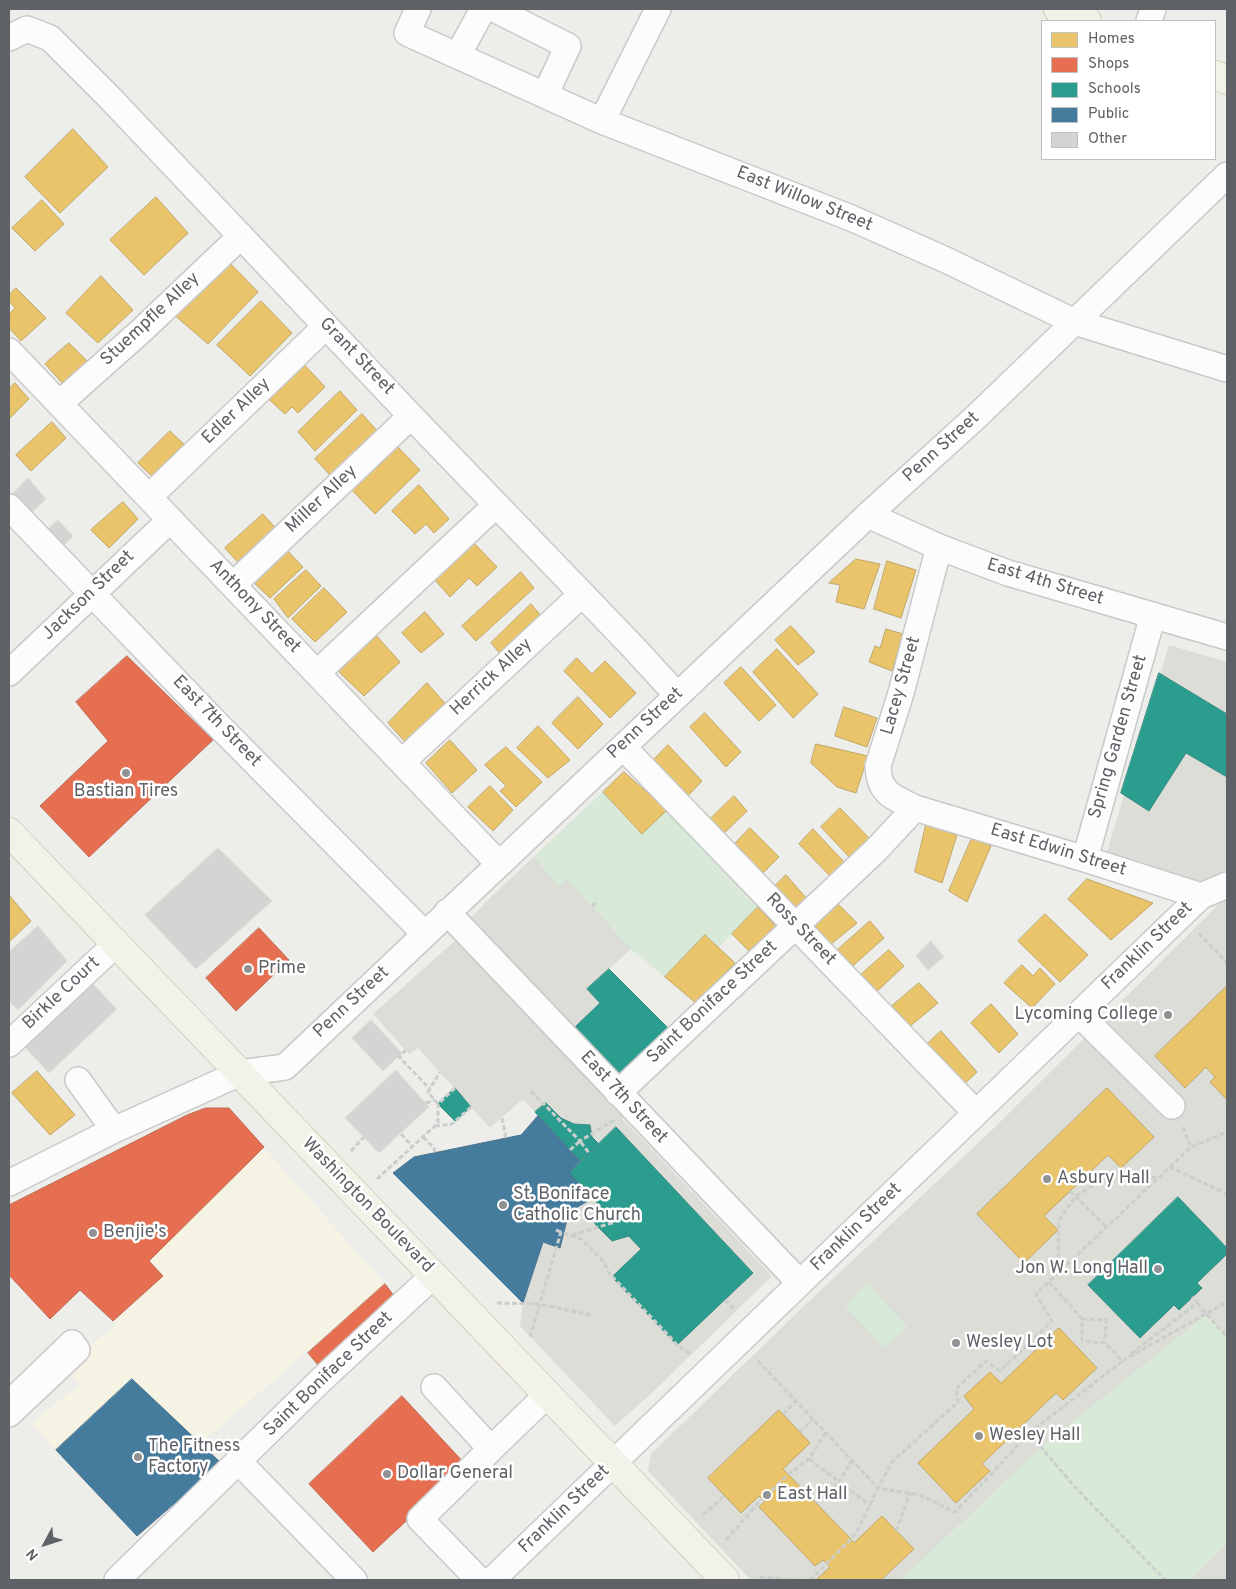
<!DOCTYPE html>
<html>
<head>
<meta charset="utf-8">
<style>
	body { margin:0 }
	#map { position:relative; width:1236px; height:1589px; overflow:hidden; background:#edede9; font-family:Overpass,sans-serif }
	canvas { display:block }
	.frame { position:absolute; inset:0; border:10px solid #5e6166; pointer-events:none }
	.legend { position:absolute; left:1041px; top:20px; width:175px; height:140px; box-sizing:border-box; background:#fff; border:1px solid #bfc0c2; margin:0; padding:6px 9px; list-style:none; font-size:15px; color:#5e6166 }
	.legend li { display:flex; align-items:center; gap:10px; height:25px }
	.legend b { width:25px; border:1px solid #bfc0c2 }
	.north { position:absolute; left:20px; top:1519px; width:50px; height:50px; -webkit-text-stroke:4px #fff; paint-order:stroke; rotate:230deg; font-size:14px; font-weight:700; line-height:20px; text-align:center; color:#5e6166 }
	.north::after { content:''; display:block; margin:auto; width:18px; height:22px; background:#5e6166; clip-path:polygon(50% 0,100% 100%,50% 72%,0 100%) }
</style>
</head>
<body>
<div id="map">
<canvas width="1236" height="1589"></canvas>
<div class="frame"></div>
<ul class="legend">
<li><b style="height:14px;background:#e9c46a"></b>Homes</li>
<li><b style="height:14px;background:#e76f51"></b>Shops</li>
<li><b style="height:14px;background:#2a9d8f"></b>Schools</li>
<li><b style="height:14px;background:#457b9d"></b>Public</li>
<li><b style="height:14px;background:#d4d4d2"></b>Other</li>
</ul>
<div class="north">N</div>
</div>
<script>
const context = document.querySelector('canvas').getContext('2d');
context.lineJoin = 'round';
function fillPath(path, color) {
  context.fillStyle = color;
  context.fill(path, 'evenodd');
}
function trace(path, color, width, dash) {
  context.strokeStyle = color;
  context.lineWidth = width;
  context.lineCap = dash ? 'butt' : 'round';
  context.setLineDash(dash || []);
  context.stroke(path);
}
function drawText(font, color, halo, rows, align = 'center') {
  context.font = font + ' Overpass,sans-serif';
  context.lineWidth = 5;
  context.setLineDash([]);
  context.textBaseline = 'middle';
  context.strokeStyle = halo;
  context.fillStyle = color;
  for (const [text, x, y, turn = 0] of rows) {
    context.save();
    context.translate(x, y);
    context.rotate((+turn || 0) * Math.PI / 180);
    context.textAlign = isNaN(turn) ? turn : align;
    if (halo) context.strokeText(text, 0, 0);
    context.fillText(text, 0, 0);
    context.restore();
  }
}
fillPath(new Path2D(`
	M 206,1108 L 229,1108 L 385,1284 L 201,1443 L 221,1463 L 137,1536 L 31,1424 L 79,1385 L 63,1367 L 116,1325 L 80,1290 L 50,1319 L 9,1275 L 9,1205 L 187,1115 Z`), '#f5f4e4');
fillPath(new Path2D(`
	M 1169,645 L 1227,662 L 1227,1580 L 751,1580 L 648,1471 L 651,1454 L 806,1304 L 992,1130 L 1223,900 L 1107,852 Z
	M 603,792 L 642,834 L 667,810 L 758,907 L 719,947 L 705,935 L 665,977 L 631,949 L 587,989 L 600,1003 L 575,1027 L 567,1037 L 632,1107 L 622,1118 L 772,1276 L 655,1390 L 615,1426 L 520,1326 L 523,1303 L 543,1242 L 560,1247 L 569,1212 L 593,1198 L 569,1173 L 580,1161 L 523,1099 L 490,1128 L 418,1048 L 409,1054 L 373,1014 L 457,939 L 462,927 L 490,898 Z`), '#ddddd7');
fillPath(new Path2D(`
	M 603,792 L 642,834 L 667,810 L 758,907 L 719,947 L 705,935 L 665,977 L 631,949 L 567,879 L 559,886 L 534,857 Z
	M 867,1283 L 907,1327 L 885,1348 L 845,1306 Z
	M 1207,1314 L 1227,1337 L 1227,1543 L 1191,1580 L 901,1580 L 1041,1447 Z`), '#d8e9d8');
const homes = new Path2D(`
	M 73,129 L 108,167 L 60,213 L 25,177 Z
	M 156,197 L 188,233 L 144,275 L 110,240 Z
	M 42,200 L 64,224 L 35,251 L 12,228 Z
	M 227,260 L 258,292 L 208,344 L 173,314 Z
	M 101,276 L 133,310 L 98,343 L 66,313 Z
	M 16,288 L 46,318 L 21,341 L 9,328 L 9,314 L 15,308 L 9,301 L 9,295 Z
	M 261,301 L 292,333 L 250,376 L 217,345 Z
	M 69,343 L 88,362 L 65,386 L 45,364 Z
	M 300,360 L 325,387 L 298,413 L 292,407 L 285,414 L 263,394 Z
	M 15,383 L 29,399 L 9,419 L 9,389 Z
	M 340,391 L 357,410 L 315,451 L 298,432 Z
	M 362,414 L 380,434 L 333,478 L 315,459 Z
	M 52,422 L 66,438 L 31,471 L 16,455 Z
	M 170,431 L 189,449 L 156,480 L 138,463 Z
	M 396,445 L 420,470 L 375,514 L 350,488 Z
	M 419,485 L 449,519 L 434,533 L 426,524 L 415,534 L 392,511 Z
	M 123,502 L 138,519 L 109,548 L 91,530 Z
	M 263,514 L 280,533 L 242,567 L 225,548 Z
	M 472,541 L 497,567 L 477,586 L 469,578 L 450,597 L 434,579 Z
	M 285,548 L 303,567 L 270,598 L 251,580 Z
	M 856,559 L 880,564 L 864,609 L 836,602 L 840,585 L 829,583 Z
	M 887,561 L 916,570 L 901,618 L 874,609 Z
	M 306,570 L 321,586 L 288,618 L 274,599 Z
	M 521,572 L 534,588 L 476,641 L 462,626 Z
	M 324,588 L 347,612 L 315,642 L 292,619 Z
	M 531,604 L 543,618 L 503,657 L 491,643 Z
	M 425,612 L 444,634 L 421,653 L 402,633 Z
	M 791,626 L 815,652 L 798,665 L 775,640 Z
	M 886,629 L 903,634 L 892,671 L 869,662 L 875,646 L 880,648 Z
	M 374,633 L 400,662 L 364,696 L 339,672 Z
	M 777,649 L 818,694 L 793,718 L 753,672 Z
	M 577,658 L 592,674 L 605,661 L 636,693 L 610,718 L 564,671 Z
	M 741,667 L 776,705 L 759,721 L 724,683 Z
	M 427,683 L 450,709 L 409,746 L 388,723 Z
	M 578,697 L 603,724 L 578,749 L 552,723 Z
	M 844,707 L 877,718 L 867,747 L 835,736 Z
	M 705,713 L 741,752 L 726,767 L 690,727 Z
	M 538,726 L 570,760 L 548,778 L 517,748 Z
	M 450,740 L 477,770 L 452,793 L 426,763 Z
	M 816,744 L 868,756 L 856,793 L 837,787 L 811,763 Z
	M 668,745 L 702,781 L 683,801 L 648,766 Z
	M 506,747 L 542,782 L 516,807 L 500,791 L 506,786 L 485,765 Z
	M 624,772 L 667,810 L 642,834 L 603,792 Z
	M 490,786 L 513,810 L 493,831 L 468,807 Z
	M 734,796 L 747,811 L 719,838 L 705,824 Z
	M 840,808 L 872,841 L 852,860 L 821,827 Z
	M 926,825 L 957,835 L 942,883 L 915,872 Z
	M 750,828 L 779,857 L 758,878 L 729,850 Z
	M 813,829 L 847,865 L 832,878 L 799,844 Z
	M 972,838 L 991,846 L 967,902 L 949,891 Z
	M 786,875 L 808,900 L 796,913 L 772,889 Z
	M 1087,879 L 1153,903 L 1111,940 L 1068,899 Z
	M 9,895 L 31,921 L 9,942 Z
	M 836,902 L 857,923 L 825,949 L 805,928 Z
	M 758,907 L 780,931 L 754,956 L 732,934 Z
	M 1045,914 L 1088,955 L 1060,982 L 1018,941 Z
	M 870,921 L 884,938 L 847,971 L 832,955 Z
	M 705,935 L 735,963 L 696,1003 L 665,977 Z
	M 889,950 L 904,966 L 872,996 L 856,979 Z
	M 1022,965 L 1033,976 L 1040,968 L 1055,984 L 1032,1008 L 1004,983 Z
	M 919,983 L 938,1003 L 909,1027 L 892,1006 Z
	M 1227,986 L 1227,1100 L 1210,1082 L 1215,1077 L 1206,1067 L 1185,1088 L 1155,1056 Z
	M 991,1004 L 1018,1034 L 999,1053 L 971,1023 Z
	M 941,1031 L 977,1072 L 959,1089 L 921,1050 Z
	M 37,1071 L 75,1115 L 50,1135 L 12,1093 Z
	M 1107,1088 L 1154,1137 L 1121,1168 L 1108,1155 L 1044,1216 L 1058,1230 L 1024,1263 L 977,1214 Z
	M 1059,1328 L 1097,1368 L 1063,1400 L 1056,1393 L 982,1464 L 990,1471 L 956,1503 L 918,1463 L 974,1409 L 964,1396 L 990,1372 L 1001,1383 Z
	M 779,1410 L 810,1443 L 783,1469 L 851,1539 L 854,1543 L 882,1516 L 914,1549 L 881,1580 L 816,1580 L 830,1567 L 823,1560 L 815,1566 L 759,1507 L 765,1501 L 759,1496 L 741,1513 L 708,1478 Z`);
fillPath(homes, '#e9c46a');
trace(homes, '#bfa669', 1);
const shops = new Path2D(`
	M 127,656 L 213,740 L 89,857 L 40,806 L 108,741 L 76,702 Z
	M 259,928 L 289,960 L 236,1011 L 206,978 Z
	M 206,1108 L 229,1108 L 264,1147 L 149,1261 L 163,1276 L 113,1321 L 80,1290 L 50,1319 L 9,1275 L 9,1205 L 187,1115 Z
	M 385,1284 L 401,1305 L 324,1372 L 308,1353 Z
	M 402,1396 L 466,1465 L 373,1552 L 309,1484 Z`);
fillPath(shops, '#e76f51');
trace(shops, '#be6b57', 1);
const schools = new Path2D(`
	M 1159,673 L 1227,714 L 1227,777 L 1186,753 L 1149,811 L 1121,793 Z
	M 609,969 L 677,1037 L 618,1093 L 566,1037 L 575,1027 L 600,1003 L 587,989 Z
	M 455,1088 L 471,1107 L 455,1121 L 438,1104 Z
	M 546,1103 L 561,1118 L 574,1124 L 590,1125 L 592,1137 L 599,1144 L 580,1161 L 535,1112 Z
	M 616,1127 L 753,1273 L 677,1345 L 612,1277 L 641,1249 L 569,1173 Z
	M 1178,1197 L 1227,1248 L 1227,1254 L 1197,1283 L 1202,1288 L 1179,1310 L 1174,1305 L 1140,1338 L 1088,1285 Z
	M 600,1206 L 615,1222 L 629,1236 L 612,1241 L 595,1224 Z`);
fillPath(schools, '#2a9d8f');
trace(schools, '#3a8b83', 1);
const public = new Path2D(`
	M 538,1116 L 580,1161 L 569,1173 L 593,1198 L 569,1212 L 560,1248 L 543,1242 L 523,1303 L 393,1173 L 414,1157 L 521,1135 Z
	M 132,1379 L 221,1463 L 137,1536 L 56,1450 Z`);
fillPath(public, '#457b9d');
trace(public, '#4c738c', 1);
const building = new Path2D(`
	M 28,478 L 46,499 L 30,514 L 11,496 Z
	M 58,520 L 73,536 L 61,548 L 46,531 Z
	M 218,848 L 272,901 L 196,969 L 145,915 Z
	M 38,926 L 67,961 L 18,1010 L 9,1001 L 9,952 Z
	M 931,941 L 944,957 L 928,970 L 916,956 Z
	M 90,981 L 117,1009 L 49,1073 L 23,1045 Z
	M 371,1020 L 402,1053 L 383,1071 L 352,1038 Z
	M 396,1070 L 429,1107 L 379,1153 L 345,1118 Z`);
fillPath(building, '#d4d4d2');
trace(building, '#dcdcd8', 1);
const minor = new Path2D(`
	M 418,9 L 407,33 L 602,121 L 851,218 L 946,260 L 1075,322 L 1227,369
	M 494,9 L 568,46 L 545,95
	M 1149,21 L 1153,9
	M 9,38 L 27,29 L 50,38 L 109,97 L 411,416 L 633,647 L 677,695
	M 458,55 L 483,9
	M 602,121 L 658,9
	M 9,351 L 499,864
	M 60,403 L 141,331 L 241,236
	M 149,497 L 326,326
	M 9,507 L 217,724 L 425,934
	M 868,515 L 939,547 L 1008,573 L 1227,637
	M 939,547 L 901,693 L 878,766 C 879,794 892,796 915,808 L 1085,859 L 1201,896
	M 233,585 L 411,416
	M 9,673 L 170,520
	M 317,673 L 496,505
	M 623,747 L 976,1113
	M 402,762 L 582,594
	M 1085,859 L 1153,615
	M 447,912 L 800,1283
	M 1079,1014 L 1172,1106
	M 9,1044 L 116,944
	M 78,1080 L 114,1130
	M 618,1093 L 876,850 L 915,808
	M 9,1183 L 114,1130 L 240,1073 L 285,1067 L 868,515 L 977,416 L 1227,175
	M 434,1387 L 491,1449 L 548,1394
	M 9,1404 L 72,1343 L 77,1350 L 9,1414
	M 239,1462 L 354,1580
	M 117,1580 L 320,1381 L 434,1275
	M 479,1580 L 420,1519 L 491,1449
	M 492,1580 L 1201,896 L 1227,885`);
const major = new Path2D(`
	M 1058,9 L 1087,21
	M 1215,75 L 1227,80
	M 9,832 L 725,1580`);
trace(minor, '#c9c9ca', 28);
trace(major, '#d3cfb9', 30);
trace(new Path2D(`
	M 592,906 L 598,901
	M 1199,933 L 1227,963
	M 406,1050 L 399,1057 L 430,1089
	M 531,1091 L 580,1141 L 614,1120
	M 426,1103 L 435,1100
	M 438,1104 L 428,1092 L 440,1072
	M 502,1118 L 506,1138
	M 435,1126 L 452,1124 L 471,1107
	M 1183,1127 L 1191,1147
	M 401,1134 L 412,1146
	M 423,1137 L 434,1148 L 435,1153
	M 570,1150 L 580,1141 L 589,1153
	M 351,1151 L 364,1137
	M 1170,1167 L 1191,1147 L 1227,1132
	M 377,1179 L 438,1123 L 438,1104 L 455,1088
	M 1070,1191 L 1107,1228
	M 556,1230 L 561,1232
	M 572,1235 L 615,1222
	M 1058,1273 L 1059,1220 L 1076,1196 L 1114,1173 L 1159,1178
	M 1049,1282 L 1082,1319 L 1082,1341 L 1105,1343 L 1122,1361 L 1227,1302
	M 725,1300 L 736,1311
	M 497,1303 L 540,1304 L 591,1315
	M 1197,1303 L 1227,1337
	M 1082,1319 L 1106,1320 L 1105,1343
	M 530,1337 L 561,1232 L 581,1239 L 605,1263 L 608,1272 L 671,1338 L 677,1345 L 691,1355
	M 1131,1354 L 1197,1303 L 1192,1297
	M 758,1361 L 878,1488 L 892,1462 L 958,1402 L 956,1389 L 986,1361 L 1000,1371 L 1052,1321 L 1036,1294 L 1170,1167 L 1227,1194
	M 783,1414 L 796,1401
	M 800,1432 L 813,1419
	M 1029,1433 L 1124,1360
	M 809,1459 L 870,1505
	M 816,1503 L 839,1482 L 852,1460
	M 703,1515 L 725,1495
	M 896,1531 L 910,1493
	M 726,1540 L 762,1499 L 789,1474 L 809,1459 L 826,1432
	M 760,1577 L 797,1580
	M 810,1580 L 851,1539 L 859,1528 L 878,1488 L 919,1495 L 955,1512 L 995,1470 L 1029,1433 L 1073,1485 L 1165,1580`), '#cacecc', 3, [5, 2.5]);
trace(minor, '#fcfcfc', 25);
trace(major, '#f3f2e9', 28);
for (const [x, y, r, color] of [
	[126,773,5,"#909294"],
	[248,969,5,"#909294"],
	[1168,1015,5,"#909294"],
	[1047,1179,5,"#909294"],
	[503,1205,5,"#909294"],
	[93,1233,5,"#909294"],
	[1158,1269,5,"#909294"],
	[956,1343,5,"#909294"],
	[979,1436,5,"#909294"],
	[138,1457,5,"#909294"],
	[387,1474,5,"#909294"],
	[767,1495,5,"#909294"]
]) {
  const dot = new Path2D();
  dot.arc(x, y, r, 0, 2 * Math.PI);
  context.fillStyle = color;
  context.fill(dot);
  trace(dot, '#fff', 2);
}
drawText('18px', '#5e6166', '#fff', [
	["East Willow Street",804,200,22],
	["Stuempfle Alley",151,320,-43],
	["Grant Street",356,357,46],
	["Edler Alley",237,412,-44],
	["Penn Street",942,448,-42],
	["Miller Alley",322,500,-43],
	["East 4th Street",1045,583,17],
	["Jackson Street",89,596,-44],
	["Anthony Street",254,607,46],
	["Herrick Alley",492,678,-43],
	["Lacey Street",902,686,-74],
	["East 7th Street",216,722,46],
	["Penn Street",646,724,-43],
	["Spring Garden Street",1119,737,-74],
	["East Edwin Street",1058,851,17],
	["Ross Street",800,930,46],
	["Franklin Street",1148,947,-44],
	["Birkle Court",62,994,-43],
	["Penn Street",352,1003,-43],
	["Saint Boniface Street",713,1003,-43],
	["East 7th Street",623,1098,47],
	["Washington Boulevard",367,1206,46],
	["Franklin Street",857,1228,-44],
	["Saint Boniface Street",329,1375,-44],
	["Franklin Street",565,1510,-44]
]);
drawText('18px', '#5e6166', '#fff', [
	["Bastian Tires",126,792,"center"],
	["Prime",258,969],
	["Lycoming College",1158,1015,"right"],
	["Asbury Hall",1057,1179],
	["St. Boniface",513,1195],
	["Catholic Church",513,1216],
	["Benjie's",103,1233],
	["Jon W. Long Hall",1148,1269,"right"],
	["Wesley Lot",966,1343],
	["Wesley Hall",989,1436],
	["The Fitness",148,1447],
	["Factory",148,1468],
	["Dollar General",397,1474],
	["East Hall",777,1495]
], 'left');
</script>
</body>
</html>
